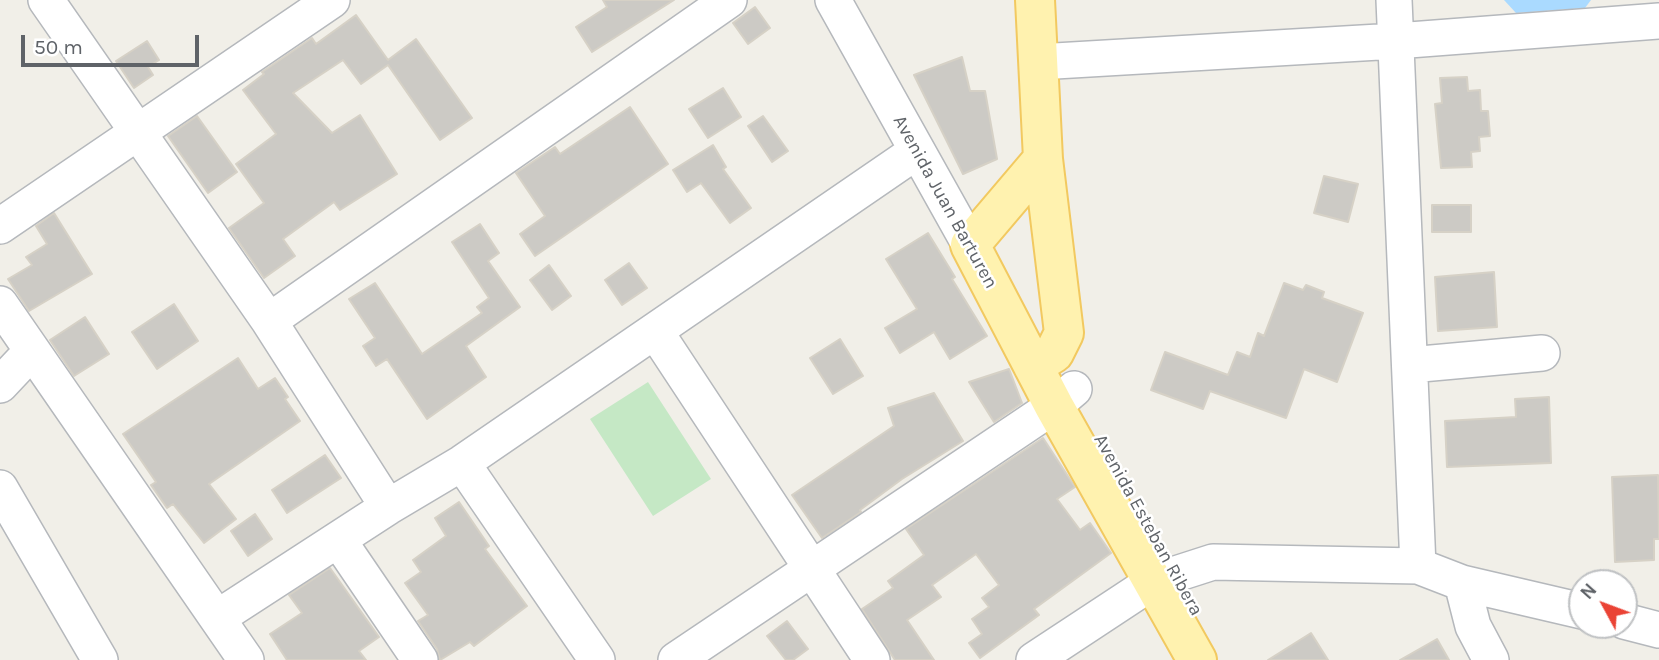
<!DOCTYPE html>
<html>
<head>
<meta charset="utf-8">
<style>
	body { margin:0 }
	#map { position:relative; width:1659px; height:660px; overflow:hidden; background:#f1efe8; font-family:Karla,sans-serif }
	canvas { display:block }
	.north { position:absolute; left:1568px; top:569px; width:70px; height:70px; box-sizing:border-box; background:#fff; border:2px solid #bfc1c3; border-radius:50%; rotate:311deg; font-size:19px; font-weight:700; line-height:28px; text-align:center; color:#5f6368 }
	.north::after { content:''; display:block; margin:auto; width:24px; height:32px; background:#ea4335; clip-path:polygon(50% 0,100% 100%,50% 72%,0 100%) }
	.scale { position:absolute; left:21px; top:35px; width:178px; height:32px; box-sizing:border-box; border:4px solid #5f6368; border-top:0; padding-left:9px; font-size:21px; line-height:24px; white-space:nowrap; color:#5f6368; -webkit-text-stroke:5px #fff; paint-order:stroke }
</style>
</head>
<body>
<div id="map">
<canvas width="1659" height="660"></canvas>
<div class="north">N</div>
<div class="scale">50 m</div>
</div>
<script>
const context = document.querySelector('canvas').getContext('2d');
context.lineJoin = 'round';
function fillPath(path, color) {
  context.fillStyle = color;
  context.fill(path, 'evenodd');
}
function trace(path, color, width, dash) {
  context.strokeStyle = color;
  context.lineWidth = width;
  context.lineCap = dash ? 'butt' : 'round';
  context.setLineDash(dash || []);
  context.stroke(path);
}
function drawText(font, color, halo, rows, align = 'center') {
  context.font = font + ' Karla,sans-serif';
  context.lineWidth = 5;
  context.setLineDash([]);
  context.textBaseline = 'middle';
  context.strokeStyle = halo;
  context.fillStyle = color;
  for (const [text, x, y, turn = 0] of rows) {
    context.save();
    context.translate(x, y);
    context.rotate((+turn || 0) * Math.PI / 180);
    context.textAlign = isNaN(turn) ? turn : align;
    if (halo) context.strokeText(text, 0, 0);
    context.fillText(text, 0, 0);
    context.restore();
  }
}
fillPath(new Path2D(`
	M 648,382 L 711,479 L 653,516 L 590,419 Z`), '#c5e8c5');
fillPath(new Path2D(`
	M 1504,0 L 1591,0 L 1585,8 L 1516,13 Z`), '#aadaff');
const building = new Path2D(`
	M 603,0 L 674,0 L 592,52 L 576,27 L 607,7 Z
	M 755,7 L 770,28 L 748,44 L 733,23 Z
	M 356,15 L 388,60 L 416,39 L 472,118 L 440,140 L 388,65 L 361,84 L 343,60 L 293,93 L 332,133 L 360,115 L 397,174 L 340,210 L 334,202 L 283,239 L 295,256 L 264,278 L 229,228 L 264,203 L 236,164 L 276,134 L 243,90 L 264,74 L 262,72 L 312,38 L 316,44 Z
	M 147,41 L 159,60 L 148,67 L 153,75 L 134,88 L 116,61 Z
	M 962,57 L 970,91 L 985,91 L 997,159 L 963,174 L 914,75 Z
	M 1467,77 L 1468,91 L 1480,90 L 1481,111 L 1488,111 L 1490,136 L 1479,137 L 1480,151 L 1471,152 L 1472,167 L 1441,168 L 1435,104 L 1442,103 L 1440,78 Z
	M 723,88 L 741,117 L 708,138 L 689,109 Z
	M 630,107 L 668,164 L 535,256 L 520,234 L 545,216 L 516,173 L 555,147 L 560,154 Z
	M 197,116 L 237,172 L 208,193 L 168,136 Z
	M 763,116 L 788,151 L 772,162 L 748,126 Z
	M 713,145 L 726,167 L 723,169 L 751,208 L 730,223 L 701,183 L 687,192 L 673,170 Z
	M 1324,176 L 1358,184 L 1348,222 L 1314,213 Z
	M 1432,205 L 1471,205 L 1471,232 L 1432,232 Z
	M 54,213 L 92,274 L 29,311 L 8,279 L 32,265 L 26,257 L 47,244 L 36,226 Z
	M 480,224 L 499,253 L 488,261 L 520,307 L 466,346 L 486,377 L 427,419 L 387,359 L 376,366 L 363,346 L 375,338 L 349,299 L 375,283 L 422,354 L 482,313 L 477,307 L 489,298 L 452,242 Z
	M 928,233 L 955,277 L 952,279 L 987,336 L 950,359 L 934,332 L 900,353 L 885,328 L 917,309 L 886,259 Z
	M 629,263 L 647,288 L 622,305 L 605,280 Z
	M 549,265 L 571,296 L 552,310 L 530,280 Z
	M 1494,272 L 1497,327 L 1438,331 L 1435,277 Z
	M 1284,283 L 1303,290 L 1306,285 L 1324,292 L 1322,298 L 1363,313 L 1337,382 L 1304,369 L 1286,418 L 1210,391 L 1203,409 L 1151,390 L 1165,352 L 1228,375 L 1237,352 L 1250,357 L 1258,333 L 1264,336 Z
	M 174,304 L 198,341 L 157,369 L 132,332 Z
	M 85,317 L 109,354 L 74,376 L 50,340 Z
	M 840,339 L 863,376 L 833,394 L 810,358 Z
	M 238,358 L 258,389 L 275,378 L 288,397 L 285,399 L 300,421 L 209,484 L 236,519 L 204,543 L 173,504 L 167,508 L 151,485 L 156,482 L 123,434 Z
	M 1009,369 L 1022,403 L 994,422 L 969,382 Z
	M 934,393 L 963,441 L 902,479 L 860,510 L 861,512 L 822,538 L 792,495 L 894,426 L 888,408 Z
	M 1549,397 L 1551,463 L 1447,467 L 1445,421 L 1516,417 L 1515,399 Z
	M 1043,438 L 1075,487 L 1057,499 L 1080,530 L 1090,523 L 1111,553 L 1034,609 L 1039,615 L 980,658 L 969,643 L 982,634 L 972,619 L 989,607 L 982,598 L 999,585 L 976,554 L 932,585 L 941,597 L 907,620 L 934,660 L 895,660 L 862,609 L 893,588 L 888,581 L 924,555 L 906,529 Z
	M 325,455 L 341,478 L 287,513 L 272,490 Z
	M 1658,475 L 1659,539 L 1654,539 L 1654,560 L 1615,562 L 1612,477 Z
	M 459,502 L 489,546 L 485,549 L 527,606 L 474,646 L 470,642 L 440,660 L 437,649 L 418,621 L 428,615 L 405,583 L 421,572 L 413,560 L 446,536 L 435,518 Z
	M 255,514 L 272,539 L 248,556 L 231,531 Z
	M 330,568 L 379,637 L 359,651 L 366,660 L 287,660 L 270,634 L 302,613 L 289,595 Z
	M 787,621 L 808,649 L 793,660 L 786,660 L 767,636 Z
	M 1311,633 L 1328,660 L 1268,660 Z
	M 1437,639 L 1449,660 L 1400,660 Z`);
fillPath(building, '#cccac5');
trace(building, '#d6d1c6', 2);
const minor = new Path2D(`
	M 46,0 L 269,321 L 388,507
	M 833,0 L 970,245
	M 1394,0 L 1418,566
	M 1038,62 L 1396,41 L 1659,21
	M 0,226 L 332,0
	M 0,304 L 246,660
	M 269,321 L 729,0
	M 655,331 L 872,660
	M 1410,365 L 1542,353
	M 0,385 L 32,351
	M 462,463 L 597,660
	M 0,488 L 100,660
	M 339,541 L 420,660
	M 1462,583 L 1473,626 L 1491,660
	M 217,618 L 388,507 L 462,463 L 917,151
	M 1624,621 L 1659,630
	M 676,660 L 1054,406 L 1074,389
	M 1034,660 L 1154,581 L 1213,562 L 1418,566 L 1462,583 L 1582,611`);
const major = new Path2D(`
	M 1043,159 L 970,245 L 1054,406 L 1197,660
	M 1033,366 L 1054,353 L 1064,333 L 1043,159 L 1035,0`);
trace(minor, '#b5b8bc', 38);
trace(major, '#f2c960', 42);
trace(minor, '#fff', 35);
trace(major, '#fff2af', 38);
drawText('19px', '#5f6368', '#fff', [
	["Avenida Juan Barturen",945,202,61],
	["Avenida Esteban Ribera",1148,525,61]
]);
</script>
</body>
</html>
